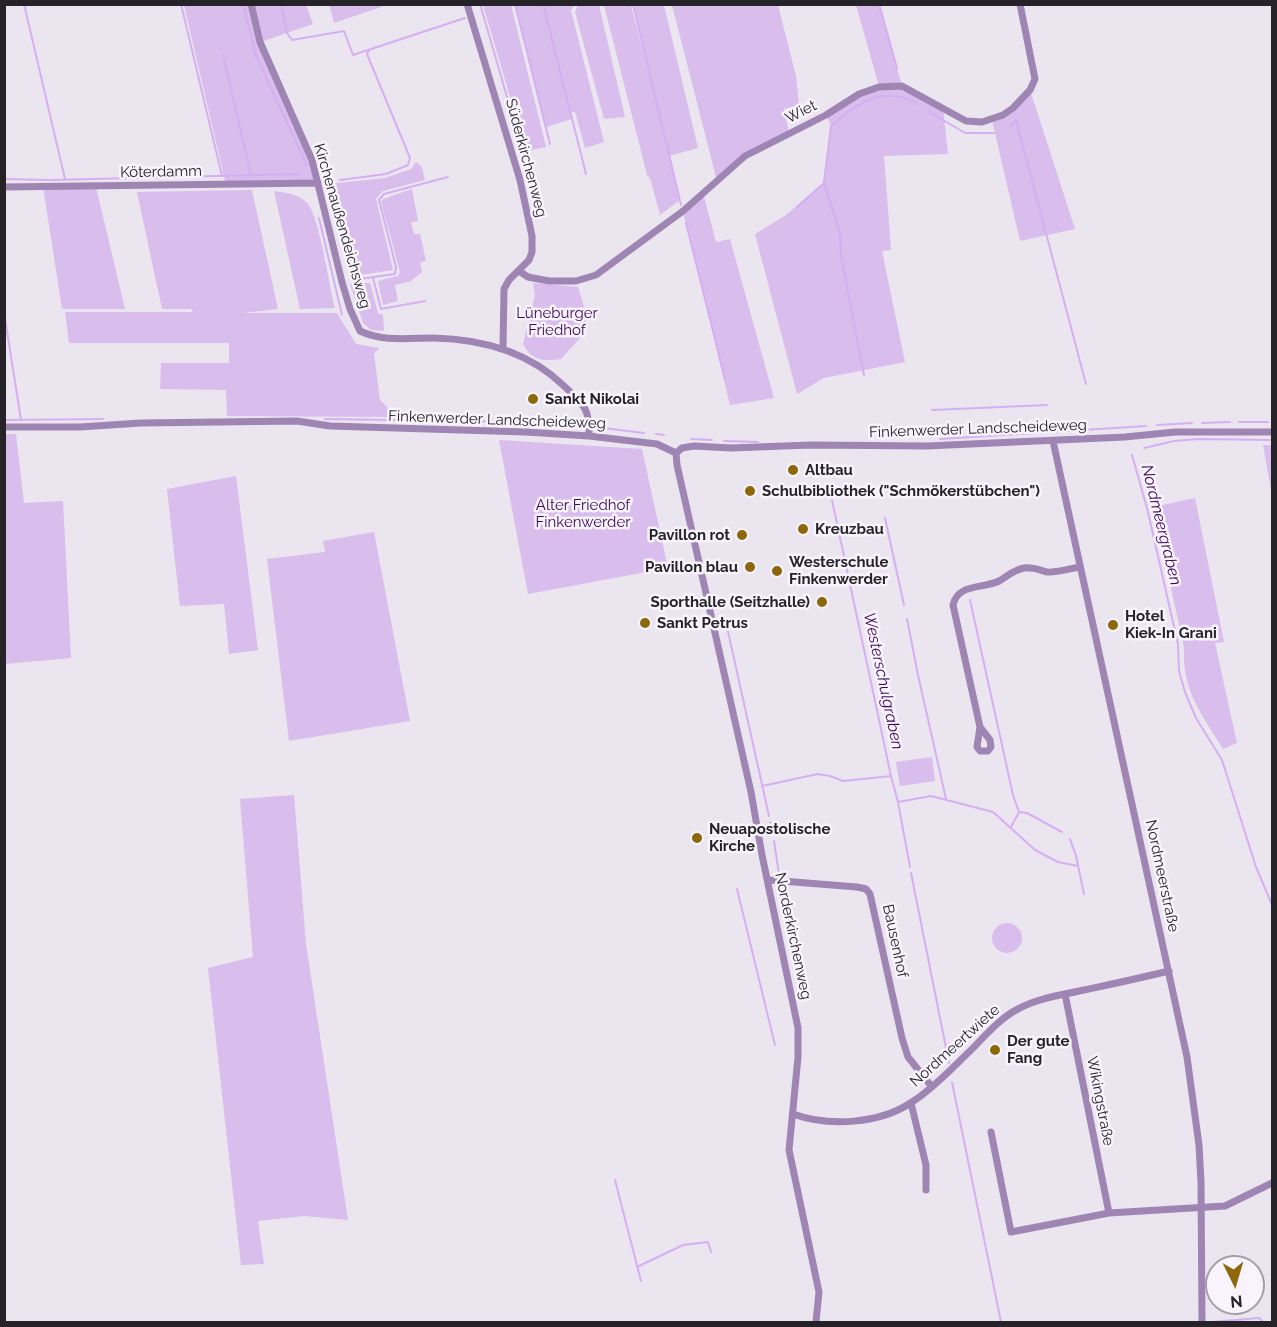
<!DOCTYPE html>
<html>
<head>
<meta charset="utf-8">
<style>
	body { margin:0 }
	#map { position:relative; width:1277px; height:1327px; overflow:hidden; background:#ebe5ef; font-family:Raleway,sans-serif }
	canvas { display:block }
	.frame { position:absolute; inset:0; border:6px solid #252327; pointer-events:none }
	.north { position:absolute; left:1205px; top:1255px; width:60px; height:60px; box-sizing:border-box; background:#f8f3fd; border:2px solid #a4a0a7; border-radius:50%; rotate:175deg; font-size:16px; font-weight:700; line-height:24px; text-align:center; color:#252327 }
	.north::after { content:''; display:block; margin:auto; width:21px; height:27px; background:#8c680a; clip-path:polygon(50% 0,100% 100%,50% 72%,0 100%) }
</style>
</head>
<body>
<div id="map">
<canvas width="1277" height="1327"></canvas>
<div class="frame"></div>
<div class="north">N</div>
</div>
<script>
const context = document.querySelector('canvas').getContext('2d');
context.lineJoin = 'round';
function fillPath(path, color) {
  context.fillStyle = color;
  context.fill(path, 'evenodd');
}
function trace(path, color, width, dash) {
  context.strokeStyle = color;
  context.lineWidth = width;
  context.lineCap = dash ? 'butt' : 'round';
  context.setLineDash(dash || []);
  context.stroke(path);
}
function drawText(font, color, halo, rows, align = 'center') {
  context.font = font + ' Raleway,sans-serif';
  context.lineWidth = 5;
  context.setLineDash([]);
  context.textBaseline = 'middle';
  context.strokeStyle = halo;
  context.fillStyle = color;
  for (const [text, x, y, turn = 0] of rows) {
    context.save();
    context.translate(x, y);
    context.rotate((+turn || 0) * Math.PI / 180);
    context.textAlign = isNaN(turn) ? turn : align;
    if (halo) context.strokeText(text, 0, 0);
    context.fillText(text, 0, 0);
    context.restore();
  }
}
fillPath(new Path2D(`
	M 329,4 L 387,4 L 387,5 L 334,23 Z
	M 184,5 L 306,5 L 313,24 L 261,42 L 312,160 L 318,183 L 226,185 Z
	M 483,5 L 511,5 L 546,147 L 526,151 Z
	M 515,5 L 574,5 L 571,10 L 604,142 L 585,148 L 575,112 L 570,112 L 572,119 L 546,127 Z
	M 578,5 L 599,5 L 625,117 L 604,119 L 575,12 Z
	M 604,5 L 631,5 L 652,85 L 633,5 L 664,5 L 698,148 L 669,156 L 680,200 L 660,215 L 650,178 L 647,175 Z
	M 672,5 L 778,5 L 796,76 L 799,105 L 784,109 L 789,133 L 745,156 L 717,181 Z
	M 856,5 L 879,5 L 902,86 L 943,108 L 948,154 L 884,156 L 891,250 L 882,251 L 905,362 L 824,378 L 797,394 L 755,234 L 786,215 L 823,183 L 831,126 L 826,115 L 879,86 Z
	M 1030,90 L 1075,229 L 1020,241 L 992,120 L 1003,115 Z
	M 416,162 L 422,167 L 425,180 L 383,191 L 376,199 L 393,270 L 354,276 L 329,184 L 385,178 L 411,169 Z
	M 43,187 L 96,187 L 125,309 L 62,309 Z
	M 412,189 L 418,221 L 411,222 L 414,234 L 420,234 L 426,261 L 420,262 L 422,272 L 411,281 L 395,285 L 398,301 L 383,305 L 378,281 L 398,276 L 400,272 L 381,202 L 383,199 Z
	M 252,190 L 278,309 L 243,313 L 337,313 L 356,344 L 379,348 L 374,354 L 380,400 L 397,417 L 227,416 L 226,390 L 160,389 L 161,363 L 229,363 L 229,343 L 69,343 L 65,312 L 193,312 L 191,309 L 162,309 L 137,192 Z
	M 274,191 C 286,193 300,194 308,204 C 319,217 330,288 335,308 L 300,309 Z
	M 703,193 L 716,242 L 730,239 L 774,398 L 730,405 L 683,211 Z
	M 370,283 L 378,313 L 383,315 L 384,331 L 371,330 L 363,323 L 350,284 Z
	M 533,283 L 578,287 L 586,313 L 587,330 L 561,359 C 543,361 533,362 523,344 L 535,295 Z
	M 4,434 L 16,434 L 24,503 L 63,501 L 71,658 L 5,664 Z
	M 499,440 L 642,449 L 668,568 L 528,594 Z
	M 1263,445 L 1272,445 L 1272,496 Z
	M 236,476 L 258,650 L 229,654 L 224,604 L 180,606 L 167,489 Z
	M 1195,498 L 1224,642 L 1215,643 L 1237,743 L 1223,749 C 1201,713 1182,691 1184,647 L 1153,507 Z
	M 374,532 L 410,721 L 289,741 L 267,559 L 325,552 L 323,541 Z
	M 932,757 L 935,781 L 900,786 L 896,762 Z
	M 294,795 L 306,944 L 348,1220 L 304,1216 L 258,1221 L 264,1264 L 241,1265 L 208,968 L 253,957 L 240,799 Z
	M992 938a15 15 0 1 1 30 0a15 15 0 1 1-30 0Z`), '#d8bded');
trace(new Path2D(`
	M 24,4 L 65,179
	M 181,4 L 222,176
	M 243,4 L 256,56 L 307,165
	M 281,4 L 287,33 L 292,40 L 344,31 L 353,55 L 465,18
	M 480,4 L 512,114
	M 515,4 L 550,144
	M 543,4 L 586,174
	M 574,4 L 578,4
	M 633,4 L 681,205
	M 879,4 L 897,68
	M 223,55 L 251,175
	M 928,111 L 965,133 L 994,133
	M 1010,127 L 1016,120 L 1086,384
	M 4,179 L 50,180 L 299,174
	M 340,180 L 386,174 L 408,165 L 410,158 L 367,54 L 369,50
	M 824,183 L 840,233 L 841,256 L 864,375
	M 797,207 L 824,183 L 831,126 C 857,103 884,84 918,104
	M 334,212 L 352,280 L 395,274 L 396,267 L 379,200 L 384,194 L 448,177
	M 319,218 L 342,315
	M 686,223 L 725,379
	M 373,278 L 381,309 L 425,301
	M 4,312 L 21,420
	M 932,410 L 1047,405
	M 325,419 L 523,422 L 577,427
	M 4,420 L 103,419
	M 1239,422 L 1268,422
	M 1202,423 L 1230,422
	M 1157,425 L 1192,423
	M 603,428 L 644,433
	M 656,434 L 664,435
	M 691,439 L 712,440
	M 940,439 L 1146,426
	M 724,441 L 758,442
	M 1144,448 L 1174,441 L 1198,439 L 1272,440
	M 1132,455 L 1147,508 L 1178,644 L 1179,671 L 1185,692 L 1196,718 L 1222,760 L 1256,867 L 1272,905
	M 832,500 L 891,776 L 898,802 L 910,867
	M 885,518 L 904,605
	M 970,600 L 1013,795 L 1019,812
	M 907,619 L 918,675 L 946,799
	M 727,627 L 769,816
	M 762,786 L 818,774 L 830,776 L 843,781 L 891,776
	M 898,802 L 931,796 L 993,812 L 1035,850 L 1058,862 L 1078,866
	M 770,822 L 773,832
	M 1011,827 L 1019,812 L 1027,813 L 1062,832
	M 1070,839 L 1076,856 L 1084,894
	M 774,841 L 779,874
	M 911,873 L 949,1063
	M 737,889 L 775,1045
	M 781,889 L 797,973
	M 952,1082 L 1001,1322
	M 615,1180 L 641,1281
	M 637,1267 L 683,1245 L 708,1242 L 711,1252
	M 1212,1322 L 1259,1318 L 1263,1322`), '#d6aff3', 2);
trace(new Path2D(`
	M 251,4 L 260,42 L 312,160 L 342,282 L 350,309 L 360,331 C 383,342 408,338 433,338 C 482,339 528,351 564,386 C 583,404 590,408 589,436
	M 467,4 L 520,180 L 532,236 L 532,252 L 529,260 L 509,280 L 504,289 L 503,348
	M 4,187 L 318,183
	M 519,271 L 528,277 L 549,281 L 576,281 L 596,275 L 683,211 L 745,156 L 826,115 L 859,94 L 879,87 L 902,86 L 966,121 L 982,122 L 1003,115 L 1013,108 L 1030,90 L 1035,79 L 1020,4
	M 4,427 L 80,427 L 141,423 L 297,421 L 330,426 L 526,432 L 589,436 L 657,444 L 676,453
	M 1053,441 L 1187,1057 L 1199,1145 L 1201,1182 L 1202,1322
	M 676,453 L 677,465 L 751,792 L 762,855 L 798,1028 L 798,1057 L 789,1150 L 819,1292 L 816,1322
	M 676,453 L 682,448 L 694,446 L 731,448 L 811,445 L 927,446 L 1125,437 L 1175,432 L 1272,432
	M 980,727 L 990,740 L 991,747 L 988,751 L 980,751 L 977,747 L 980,727 L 953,605 C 958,583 983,589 999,581 C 1008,576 1013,570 1024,568 C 1033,567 1039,570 1047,572 C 1056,573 1069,569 1079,567
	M 769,880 L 857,887 L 866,889 L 870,894 L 902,1038 L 908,1057 L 932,1087
	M 1065,994 L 1109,1213
	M 911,1103 L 926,1165 L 926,1190
	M 793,1114 C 829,1127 880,1124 912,1102 C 934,1088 952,1068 970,1051 C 985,1036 1000,1018 1018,1009 C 1038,998 1062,995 1084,990 C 1112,984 1141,978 1169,971
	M 991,1132 L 1011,1232 L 1109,1213 L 1225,1206 L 1272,1183`), '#9f85b3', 7);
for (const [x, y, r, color] of [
	[533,399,6,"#8c680a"],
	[793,470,6,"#8c680a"],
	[750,491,6,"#8c680a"],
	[803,529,6,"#8c680a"],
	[742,535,6,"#8c680a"],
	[750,567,6,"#8c680a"],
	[777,571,6,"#8c680a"],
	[822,602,6,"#8c680a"],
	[645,623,6,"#8c680a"],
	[1113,625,6,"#8c680a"],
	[697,838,6,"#8c680a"],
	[995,1050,6,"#8c680a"]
]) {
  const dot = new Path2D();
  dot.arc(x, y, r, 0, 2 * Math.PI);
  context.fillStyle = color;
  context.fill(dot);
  trace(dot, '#f8f3fd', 2);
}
drawText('15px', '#252327', '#f8f3fd', [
	["Wiet",801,112,-27],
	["Süderkirchenweg",526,158,75],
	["Köterdamm",161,172,-1],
	["Kirchenaußendeichsweg",342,226,74],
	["Finkenwerder Landscheideweg",497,420,2],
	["Finkenwerder Landscheideweg",978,429,-2],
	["Nordmeerstraße",1162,876,78],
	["Norderkirchenweg",793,936,78],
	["Bausenhof",895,941,78],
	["Nordmeertwiete",955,1046,-42],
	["Wikingstraße",1100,1101,79]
]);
drawText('15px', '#3e0959', '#f8f3fd', [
	["Lüneburger",557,313],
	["Friedhof",557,330],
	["Alter Friedhof",583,505],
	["Finkenwerder",583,522]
]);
drawText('bold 15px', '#252327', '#f8f3fd', [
	["Sankt Nikolai",545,399],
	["Altbau",805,470],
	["Schulbibliothek (\"Schmökerstübchen\")",762,491],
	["Kreuzbau",815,529],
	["Pavillon rot",730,535,"right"],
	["Westerschule",789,562],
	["Finkenwerder",789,579],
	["Pavillon blau",738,567,"right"],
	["Sporthalle (Seitzhalle)",810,602,"right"],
	["Hotel",1125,616],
	["Kiek-In Grani",1125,633],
	["Sankt Petrus",657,623],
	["Neuapostolische",709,829],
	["Kirche",709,846],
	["Der gute",1007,1041],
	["Fang",1007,1058]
], 'left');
drawText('italic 16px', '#3c0757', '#f8f3fd', [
	["Nordmeergraben",1161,525,76],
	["Westerschulgraben",883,681,78]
]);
</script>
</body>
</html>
